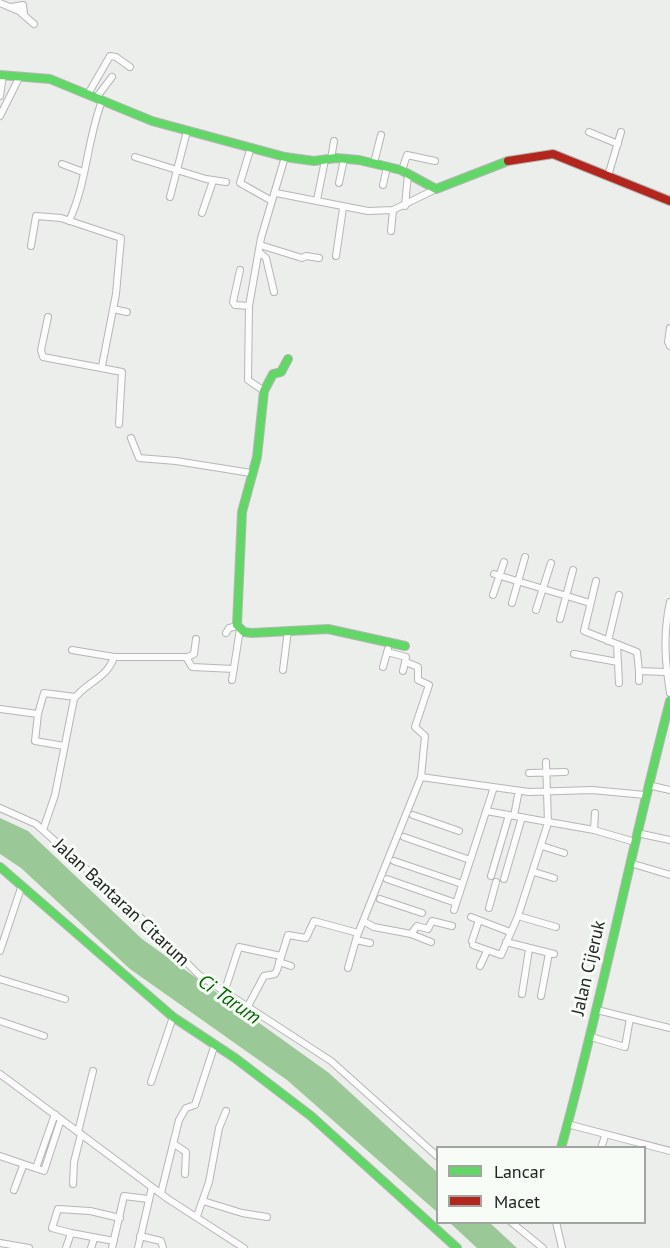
<!DOCTYPE html>
<html>
<head>
<meta charset="utf-8">
<style>
	body { margin:0 }
	#map { position:relative; width:670px; height:1248px; overflow:hidden; background:#ebeeeb; font-family:"PT Sans",sans-serif }
	canvas { display:block }
	.legend { position:absolute; left:436px; top:1146px; width:210px; height:78px; box-sizing:border-box; background:#f7fcf7; border:2px solid #a1a5a1; margin:0; padding:8px 10px; list-style:none; font-size:18px; color:#212321 }
	.legend li { display:flex; align-items:center; gap:12px; height:30px }
	.legend b { width:30px; border:2px solid #a1a5a1 }
</style>
</head>
<body>
<div id="map">
<canvas width="670" height="1248"></canvas>
<ul class="legend">
<li><b style="height:8px;background:#63d668"></b>Lancar</li>
<li><b style="height:8px;background:#b3261e"></b>Macet</li>
</ul>
</div>
<script>
const context = document.querySelector('canvas').getContext('2d');
context.lineJoin = 'round';
function fillPath(path, color) {
  context.fillStyle = color;
  context.fill(path, 'evenodd');
}
function trace(path, color, width, dash) {
  context.strokeStyle = color;
  context.lineWidth = width;
  context.lineCap = dash ? 'butt' : 'round';
  context.setLineDash(dash || []);
  context.stroke(path);
}
function drawText(font, color, halo, rows, align = 'center') {
  context.font = font + ' "PT Sans",sans-serif';
  context.lineWidth = 6;
  context.setLineDash([]);
  context.textBaseline = 'middle';
  context.strokeStyle = halo;
  context.fillStyle = color;
  for (const [text, x, y, turn = 0] of rows) {
    context.save();
    context.translate(x, y);
    context.rotate((+turn || 0) * Math.PI / 180);
    context.textAlign = isNaN(turn) ? turn : align;
    if (halo) context.strokeText(text, 0, 0);
    context.fillText(text, 0, 0);
    context.restore();
  }
}
fillPath(new Path2D(`
	M 0,818 L 28,831 L 142,939 L 329,1073 L 437,1172 L 437,1212 L 287,1080 L 130,969 L 21,868 L 0,854 Z
	M 450,1223 L 490,1223 L 517,1248 L 477,1248 Z`), '#9ac896');
const street = new Path2D(`
	M 0,3 L 19,11 L 34,24
	M 11,7 L 23,5 L 24,14
	M 88,94 L 110,56 L 116,57 L 130,67
	M 0,96 L 3,75
	M 96,98 L 112,77
	M 0,116 L 20,76
	M 589,132 L 618,144
	M 251,147 L 240,183 L 272,201
	M 135,157 L 206,179 L 226,182
	M 331,159 L 334,141
	M 374,163 L 381,135
	M 62,164 L 83,172
	M 402,170 L 407,155 L 435,161
	M 608,176 L 621,132
	M 339,183 L 344,159
	M 383,185 L 387,167
	M 276,193 L 368,211 L 393,210 L 436,189
	M 170,197 L 187,131
	M 317,200 L 325,160
	M 405,206 L 408,174
	M 202,213 L 213,181
	M 69,221 C 87,183 87,139 102,101
	M 391,231 L 393,210
	M 260,245 L 302,258 L 306,256 L 319,258
	M 31,246 L 36,216 L 61,218 L 121,238 L 116,294 L 102,366
	M 259,252 L 266,258 L 274,292
	M 336,256 L 343,208
	M 240,270 L 233,302 L 235,305 L 249,306
	M 113,309 L 127,312
	M 48,317 L 41,350 L 43,357 L 122,372 L 119,424
	M 670,328 L 668,342 L 670,346
	M 264,391 L 248,380 L 249,306 L 261,238 L 285,157
	M 131,438 L 139,458 L 176,461 L 251,473
	M 494,574 L 590,603
	M 596,581 L 584,631 L 637,652 L 639,671 L 665,672
	M 493,595 L 504,562
	M 670,602 C 663,633 665,662 670,693
	M 512,603 L 525,557
	M 536,610 L 551,563
	M 560,619 L 573,570
	M 226,633 L 229,628 L 238,626
	M 608,641 L 619,595
	M 617,644 L 619,683
	M 72,650 L 114,657
	M 387,652 L 406,657 L 403,671
	M 574,654 L 618,662
	M 188,657 L 194,654 L 196,639
	M 383,667 L 388,649
	M 283,670 L 288,630
	M 639,671 L 639,681
	M 232,680 L 240,629
	M 0,709 L 38,714 L 35,741 L 64,746
	M 38,714 L 44,693 L 75,697
	M 529,773 L 565,772
	M 421,777 L 529,792 L 592,790 L 645,795
	M 648,785 L 670,790
	M 0,808 L 36,824 L 151,927 L 199,975 L 331,1061 L 438,1157
	M 486,811 L 594,830 L 635,842
	M 413,815 L 459,831
	M 514,816 L 518,795
	M 43,830 L 55,795 L 74,699 C 86,682 107,679 114,657 L 186,657 L 192,667 L 234,669
	M 594,830 L 595,813
	M 637,833 L 670,840
	M 404,837 L 470,860
	M 542,846 L 564,853
	M 394,861 L 462,884
	M 630,863 L 670,875
	M 534,872 L 554,878
	M 491,876 L 509,815
	M 387,879 L 456,903
	M 504,879 L 522,817
	M 380,899 L 422,913
	M 489,908 L 496,882
	M 454,910 L 493,790
	M 518,916 L 556,927
	M 471,917 L 510,932
	M 363,921 L 374,927 L 411,934 L 417,926 L 428,929 L 432,921 L 452,926
	M 411,934 L 431,942
	M 356,940 L 370,943
	M 472,941 L 479,920
	M 506,942 L 554,954
	M 473,945 L 501,955 L 518,916 L 548,823 L 546,762
	M 0,951 L 22,885
	M 279,962 L 291,966
	M 480,966 L 487,951
	M 348,968 L 357,936 L 421,777 L 425,736 L 415,727 L 429,685 L 418,680 L 418,667 L 406,662
	M 0,979 L 65,999
	M 224,993 L 239,947 L 281,956
	M 522,994 L 529,949
	M 541,996 L 549,953
	M 248,1006 L 264,976 L 275,974 L 277,970 L 288,935 L 306,938 L 314,921 L 358,933
	M 597,1010 L 670,1028
	M 0,1021 L 44,1036
	M 591,1037 L 625,1047 L 630,1018
	M 0,1074 L 168,1199 L 244,1248
	M 151,1082 L 173,1017
	M 567,1124 L 670,1151
	M 78,1132 L 93,1071
	M 174,1144 L 186,1152 L 185,1174
	M 601,1148 L 605,1136
	M 0,1156 L 44,1171 L 61,1119
	M 36,1168 L 55,1114
	M 73,1184 L 74,1162 L 81,1134
	M 14,1190 L 23,1166
	M 161,1193 L 179,1120 L 186,1108 L 195,1105 L 215,1044
	M 203,1201 L 242,1213 L 267,1217
	M 197,1216 L 209,1182 L 219,1128 L 226,1111
	M 511,1222 L 543,1248
	M 556,1222 L 562,1248
	M 71,1233 L 114,1241
	M 140,1236 L 161,1241 L 163,1248
	M 0,1243 L 29,1248
	M 66,1248 L 71,1233 L 52,1228 L 58,1209 L 90,1211 L 120,1218
	M 91,1248 L 94,1239
	M 112,1248 L 124,1196 L 148,1199
	M 138,1248 L 152,1187`);
const fast = new Path2D(`
	M 0,75 L 50,79 L 152,121 L 285,157 L 314,161 L 336,158 L 359,160 L 401,170 L 436,189 L 508,161
	M 288,359 L 281,372 L 273,374 L 264,391 L 257,457 L 242,512 L 237,625 L 244,632 L 252,633 L 328,629 L 405,646
	M 0,867 L 173,1017 L 235,1058 L 311,1116 L 457,1248
	M 561,1148 C 602,1000 631,849 670,701`);
const jam = new Path2D(`
	M 508,161 L 553,154 L 670,201`);
trace(street, '#b5b6b5', 8);
trace(fast, '#b5b6b5', 10);
trace(jam, '#b5b6b5', 10);
trace(street, '#fcfcfc', 6);
trace(fast, '#63d668', 8);
trace(jam, '#b3261e', 8);
drawText('18px', '#212321', '#f7fcf7', [
	["Jalan Bantaran Citarum",121,903,43],
	["Jalan Cijeruk",589,968,-77]
]);
drawText('italic 20px', '#056706', '#f7fcf7', [
	["Ci Tarum",229,1000,35]
]);
</script>
</body>
</html>
